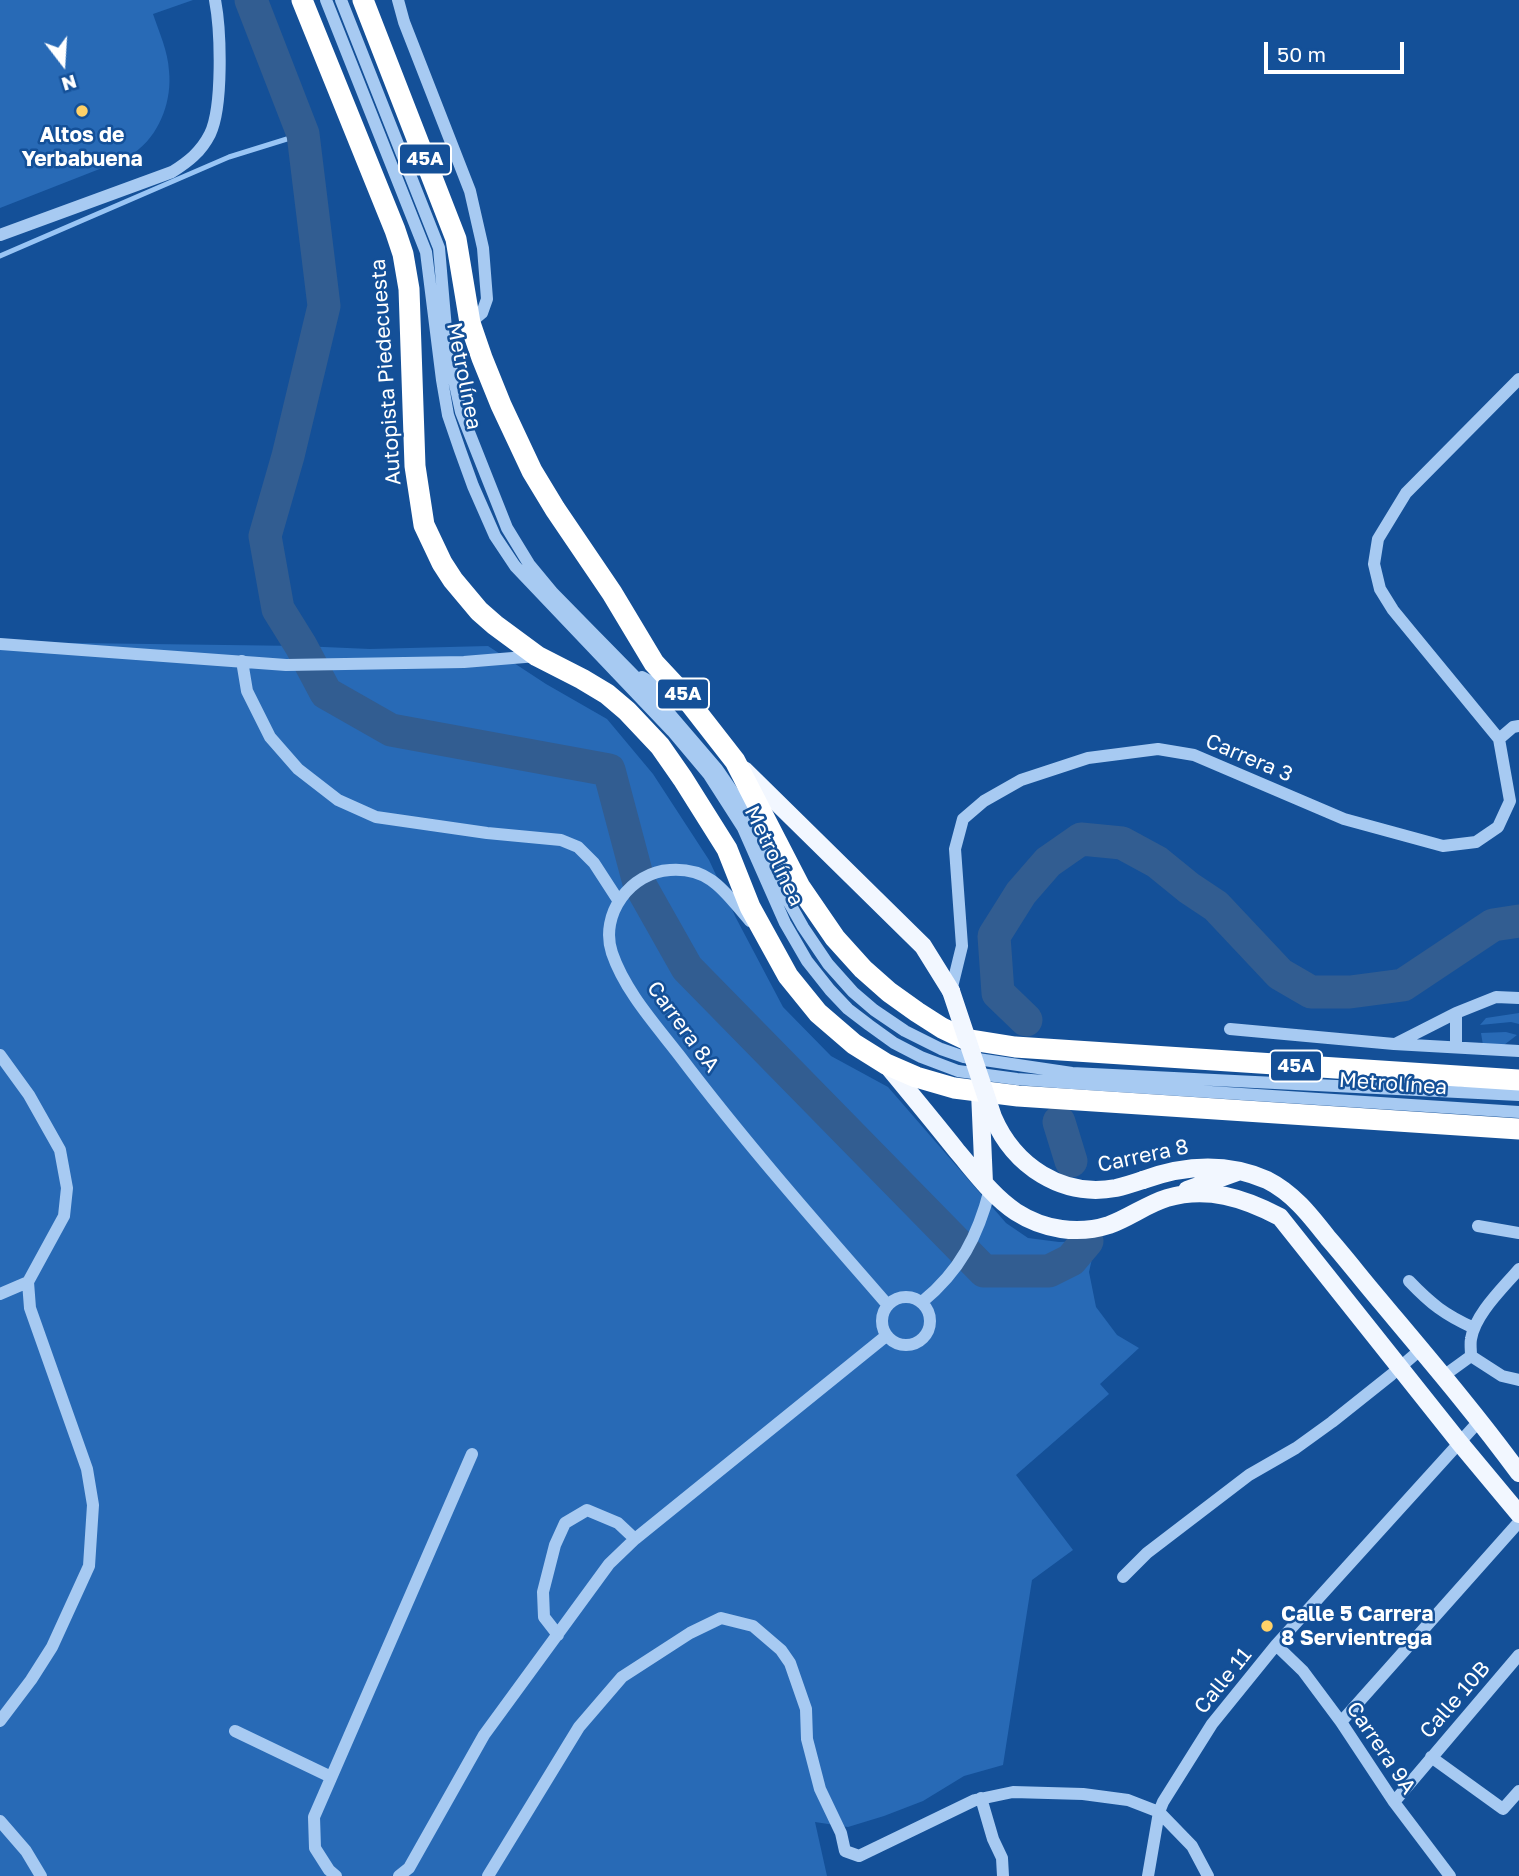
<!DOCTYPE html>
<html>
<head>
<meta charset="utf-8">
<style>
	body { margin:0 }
	#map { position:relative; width:1519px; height:1876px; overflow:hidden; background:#145098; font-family:"Golos Text",sans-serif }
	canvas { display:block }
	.north { position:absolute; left:28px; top:28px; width:70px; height:70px; -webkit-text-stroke:5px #145098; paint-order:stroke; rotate:163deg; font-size:19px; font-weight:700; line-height:28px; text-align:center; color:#fff }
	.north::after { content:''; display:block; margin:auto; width:24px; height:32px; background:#fff; clip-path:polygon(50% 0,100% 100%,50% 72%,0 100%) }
	.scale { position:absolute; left:1264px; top:42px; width:140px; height:32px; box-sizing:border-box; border:4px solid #fff; border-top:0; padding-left:9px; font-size:21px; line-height:24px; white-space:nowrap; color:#fff; -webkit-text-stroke:5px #145098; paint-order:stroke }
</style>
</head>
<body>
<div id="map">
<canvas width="1519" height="1876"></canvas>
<div class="north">N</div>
<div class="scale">50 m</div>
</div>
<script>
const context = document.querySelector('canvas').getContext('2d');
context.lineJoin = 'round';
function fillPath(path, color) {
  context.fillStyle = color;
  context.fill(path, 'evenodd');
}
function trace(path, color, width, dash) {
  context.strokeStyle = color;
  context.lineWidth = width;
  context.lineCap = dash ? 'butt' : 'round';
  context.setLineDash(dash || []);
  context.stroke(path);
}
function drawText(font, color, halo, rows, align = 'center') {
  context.font = font + ' "Golos Text",sans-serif';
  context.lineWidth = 5;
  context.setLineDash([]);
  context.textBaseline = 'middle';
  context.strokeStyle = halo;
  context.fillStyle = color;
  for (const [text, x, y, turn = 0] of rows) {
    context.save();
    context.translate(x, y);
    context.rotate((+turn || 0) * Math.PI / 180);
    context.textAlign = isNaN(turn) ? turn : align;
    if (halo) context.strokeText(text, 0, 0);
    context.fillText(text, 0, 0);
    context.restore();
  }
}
fillPath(new Path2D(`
	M 0,0 L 193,0 L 153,14 C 159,32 168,51 169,71 C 172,99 161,131 139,149 C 134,154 126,157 120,161 L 0,208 Z
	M 0,642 L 301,646 L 370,649 L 488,646 L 546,684 L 607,719 L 653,774 L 709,860 L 736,918 L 783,1007 L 831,1056 L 888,1087 L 1006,1223 L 1028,1238 L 1059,1242 L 1096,1241 L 1089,1272 L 1096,1307 L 1117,1335 L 1139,1348 L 1100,1384 L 1109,1394 L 1016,1475 L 1073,1550 L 1032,1580 L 1003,1765 L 964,1776 L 923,1801 L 884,1816 L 848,1827 L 815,1822 L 827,1876 L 0,1876 Z
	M 1519,1013 L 1519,1024 L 1511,1022 L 1480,1025 L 1486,1018 Z
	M 1506,1032 L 1517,1035 L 1504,1045 L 1483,1045 L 1481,1033 Z`), '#286ab6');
trace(new Path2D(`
	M 0,256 L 229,157 L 303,134`), '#99c5f5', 5);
trace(new Path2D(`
	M 251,0 L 303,134 L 324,306 L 288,456 L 265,536 L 278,609 L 301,646 L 326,693 L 391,730 L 609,770 L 639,883 L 687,968 L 984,1271 L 1049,1271 L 1071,1260 L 1087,1241
	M 1026,1020 L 998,993 L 994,936 L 1021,893 L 1048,862 L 1081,839 L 1122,843 L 1157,862 L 1189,888 L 1216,906 L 1280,974 L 1311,992 L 1350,992 L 1403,985 L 1493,925 L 1519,921
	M 1059,1122 L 1071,1161`), '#325d91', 33);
trace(new Path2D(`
	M 326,0 L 426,252 L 442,380 L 448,415 L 460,450 L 473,486 L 495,536 L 515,566 L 672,731 L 709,775 L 743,828 L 785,923 L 807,961 L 830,990 L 848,1009 L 869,1025 L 894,1043 L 921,1057 L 958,1071 L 1017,1079 L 1072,1083 L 1519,1112
	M 341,0 L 439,248 L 448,352 L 461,412 L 507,528 L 529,564 L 553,593 L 657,699 L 717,769 L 754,823 L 777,881 L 803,927 L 828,964 L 853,992 L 874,1010 L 905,1031 L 941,1049 L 964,1057 L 1072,1073 L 1519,1095
	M 398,0 L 404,22 L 470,191 L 483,248 L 487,299 L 482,313 L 470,323
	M 0,235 L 172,172 C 188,162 201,152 210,134 C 223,107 221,31 215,0
	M 0,644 L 286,665 L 464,662 L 537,656
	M 242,661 L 247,691 L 270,737 L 298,769 L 338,800 L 376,817 L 487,833 L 561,840 L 578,847 L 594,863 L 618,900
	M 642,677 L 674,694 L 678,694
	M 1499,739 L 1393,610 L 1380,589 L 1374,564 L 1378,539 L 1406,493 L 1519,379
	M 750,921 C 726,894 712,867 670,870 C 631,872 599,914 612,953 C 625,991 655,1024 679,1055 C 744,1141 816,1223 887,1304
	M 951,991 L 962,946 L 955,849 L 963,819 L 984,801 L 1021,780 L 1088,758 L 1158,749 L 1194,755 L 1344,819 L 1443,846 L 1476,842 L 1498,827 L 1510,801 L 1499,739 L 1513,727 L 1519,726
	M 1230,1029 L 1394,1044 L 1519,1051
	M 1397,1043 L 1456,1013
	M 1456,1047 L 1456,1013 L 1496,997 L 1519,998
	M 0,1055 L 29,1095 L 60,1150 L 67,1188 L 64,1216 L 28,1282 L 0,1294
	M 1478,1226 L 1519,1233
	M 1409,1281 C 1431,1304 1445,1315 1474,1328
	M882 1321a24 24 0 1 1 48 0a24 24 0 1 1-48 0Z
	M 922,1302 C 960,1271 978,1236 990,1189
	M 1471,1356 C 1471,1350 1470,1344 1471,1339 C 1475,1314 1503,1288 1519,1269
	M 1471,1356 L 1502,1376 L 1519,1380
	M 1442,1377 L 1471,1356
	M 1123,1577 L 1147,1553 L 1249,1475 L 1296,1448 L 1332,1422 L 1391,1375 L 1420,1350
	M 558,1635 L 544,1617 L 543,1592 L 555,1545 L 565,1523 L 587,1510 L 618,1523 L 635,1539
	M 1276,1645 L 1303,1671 L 1341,1722 L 1394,1802 L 1450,1876
	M 0,1721 L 31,1680 L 52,1647 L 89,1566 L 93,1505 L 87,1469 L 30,1308 L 28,1282
	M 1341,1722 L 1519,1522
	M 235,1731 L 331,1777
	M 1431,1757 L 1503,1809 L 1519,1791
	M 981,1798 L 993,1839 L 1002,1858 L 1003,1876
	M 1394,1802 L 1519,1655
	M 0,1821 L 26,1851 L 41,1876
	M 336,1876 L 329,1870 L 315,1848 L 314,1817 L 472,1454
	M 399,1876 L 409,1868 L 484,1735 L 609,1564 L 635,1539 L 886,1336
	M 488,1876 L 579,1727 L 622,1677 L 690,1633 L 721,1618 L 753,1626 L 781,1650 L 790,1663 L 806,1709 L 807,1739 L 820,1789 L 841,1833 L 845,1851 L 859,1856 L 975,1800 L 1013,1792 L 1083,1794 L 1128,1800 L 1159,1812 L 1192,1846 L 1208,1876
	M 1148,1876 L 1159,1812 L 1163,1802 L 1212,1724 L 1276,1645 L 1480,1420`), '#a7caf2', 12);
trace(new Path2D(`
	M 744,770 L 923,946 L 951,991
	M 886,1064 C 910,1093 934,1122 957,1151 C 975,1172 993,1197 1016,1212 C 1044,1230 1078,1235 1109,1225 C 1129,1218 1147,1204 1167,1198 C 1207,1186 1244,1198 1280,1217 L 1459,1442 L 1519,1514
	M 980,1092 L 984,1183
	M 1143,1180 C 1184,1165 1226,1162 1267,1180 C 1293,1193 1310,1215 1328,1238 C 1343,1255 1357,1273 1372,1291 C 1422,1351 1473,1410 1519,1473
	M 1187,1190 L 1240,1171`), '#f2f7ff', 18);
trace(new Path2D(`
	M 302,0 L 395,230 L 403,254 L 409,289 L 415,466 L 424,525 L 442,563 L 453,580 L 479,611 L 495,625 L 537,656 L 582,679 L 607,694 L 627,711 L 660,746 L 683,779 L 727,849 L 750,907 L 788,976 L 818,1013 L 854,1044 L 886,1064 L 916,1077 L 954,1088 L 1018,1096 L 1519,1129
	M 363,0 L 456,239 L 470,323 L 482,358 L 501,405 L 532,471 L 555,509 L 612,593 L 654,663 L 682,693 L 735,761 L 800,887 L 835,938 L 863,969 L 889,992 L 917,1012 L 942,1028 L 965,1039 L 1015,1047 L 1519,1080`), '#fff', 21);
trace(new Path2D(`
	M 951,991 L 993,1117 C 1014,1166 1062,1198 1116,1188 C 1125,1186 1134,1183 1143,1180`), '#f2f7ff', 18);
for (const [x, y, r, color] of [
	[82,111,7,"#ffd168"],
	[1267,1626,7,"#ffd168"]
]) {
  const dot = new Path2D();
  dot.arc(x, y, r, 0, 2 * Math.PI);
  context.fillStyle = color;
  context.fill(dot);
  trace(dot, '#145098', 2.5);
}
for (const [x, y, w] of [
	[425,159,52],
	[683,694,52],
	[1296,1066,52]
]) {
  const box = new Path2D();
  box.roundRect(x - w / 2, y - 15.5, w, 31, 5);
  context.fillStyle = '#145098';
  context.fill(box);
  trace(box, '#fff', 2);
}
drawText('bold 19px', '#fff', null, [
	["45A",425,159],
	["45A",683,694],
	["45A",1296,1066]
]);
drawText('bold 21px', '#fff', '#145098', [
	["Altos de",82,135],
	["Yerbabuena",82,159],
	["Calle 5 Carrera",1281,1614,"left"],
	["8 Servientrega",1281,1638,"left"]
]);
drawText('21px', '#fff', '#145098', [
	["Autopista Piedecuesta",386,372,-94],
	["Metrolínea",464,376,79],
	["Carrera 3",1249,758,23],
	["Metrolínea",774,856,64],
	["Carrera 8A",683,1027,54],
	["Metrolínea",1393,1084,4],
	["Carrera 8",1143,1156,-12],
	["Calle 11",1223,1681,-51],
	["Calle 10B",1455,1700,-49],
	["Carrera 9A",1381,1748,56]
]);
</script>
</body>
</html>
